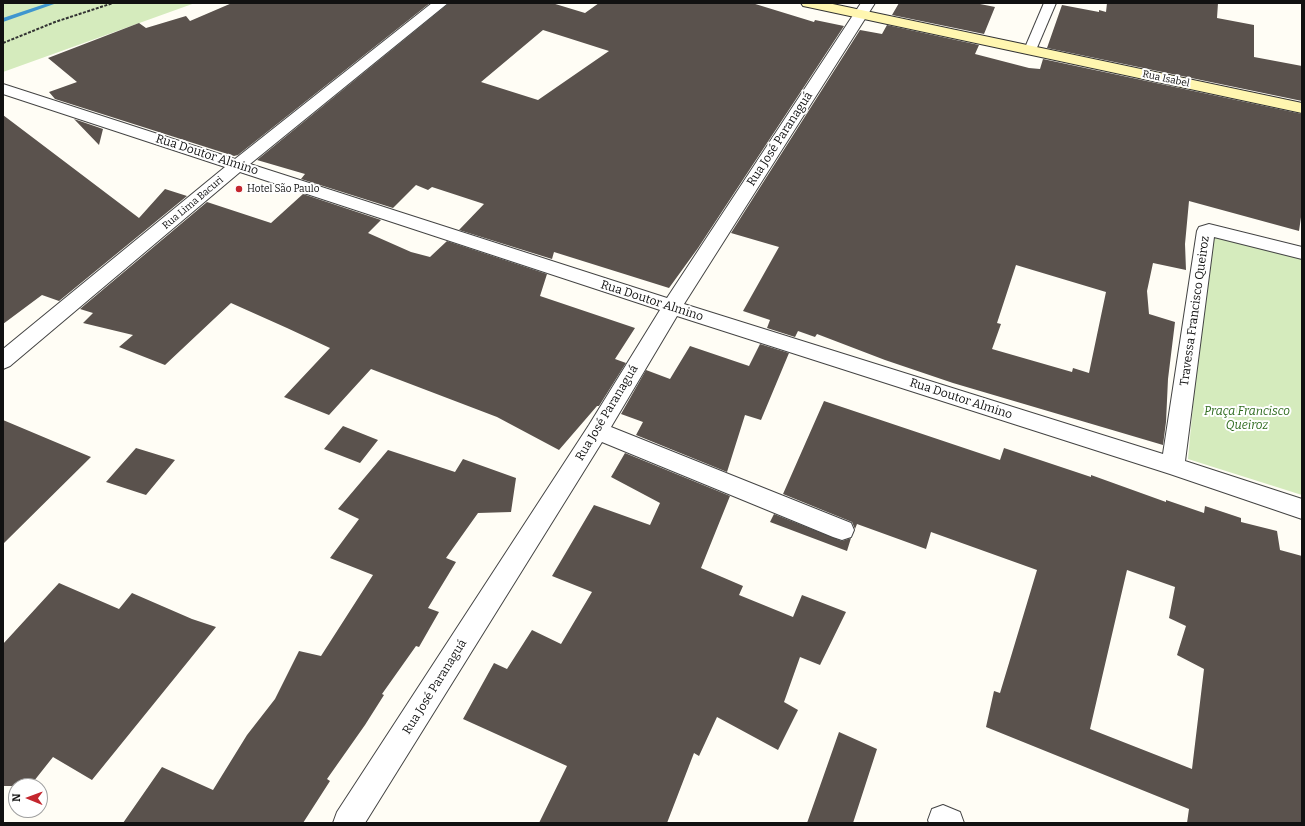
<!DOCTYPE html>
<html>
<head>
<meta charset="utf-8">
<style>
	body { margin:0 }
	#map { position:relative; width:1305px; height:826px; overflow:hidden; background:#fffdf5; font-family:Bitter,serif }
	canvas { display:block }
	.frame { position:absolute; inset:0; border:4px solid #111; pointer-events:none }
	.north { position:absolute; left:8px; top:778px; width:40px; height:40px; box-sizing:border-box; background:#fff; border:1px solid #a0a0a0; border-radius:50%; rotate:271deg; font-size:11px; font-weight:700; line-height:16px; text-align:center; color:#111 }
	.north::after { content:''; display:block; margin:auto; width:14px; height:18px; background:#c4262e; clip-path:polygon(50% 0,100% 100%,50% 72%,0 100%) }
</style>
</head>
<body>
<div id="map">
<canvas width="1305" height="826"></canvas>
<div class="frame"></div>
<div class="north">N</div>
</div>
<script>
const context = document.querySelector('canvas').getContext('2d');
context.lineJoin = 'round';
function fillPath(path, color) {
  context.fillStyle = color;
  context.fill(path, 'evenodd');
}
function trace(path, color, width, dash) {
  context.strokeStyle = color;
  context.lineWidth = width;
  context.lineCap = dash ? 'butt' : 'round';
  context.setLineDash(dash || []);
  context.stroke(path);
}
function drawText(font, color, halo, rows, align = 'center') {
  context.font = font + ' Bitter,serif';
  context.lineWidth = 4;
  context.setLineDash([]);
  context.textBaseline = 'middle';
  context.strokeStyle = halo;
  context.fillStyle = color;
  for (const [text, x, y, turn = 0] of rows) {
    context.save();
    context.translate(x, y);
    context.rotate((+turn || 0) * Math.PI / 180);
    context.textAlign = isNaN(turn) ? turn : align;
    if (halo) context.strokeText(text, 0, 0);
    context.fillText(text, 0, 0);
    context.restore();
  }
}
fillPath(new Path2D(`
	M 3,3 L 195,3 L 3,72 Z
	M 1209,231 L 1302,254 L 1302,495 L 1188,459 Z`), '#d5ebbd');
fillPath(new Path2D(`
	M 48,3 L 57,3 L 3,22 L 3,18 Z`), '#3f96cf');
fillPath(new Path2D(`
	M 232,3 L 430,3 L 238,155 L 234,156 L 55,99 L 49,92 L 77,82 L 48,58 L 139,23 L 146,28 L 186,16 L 190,21 Z
	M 449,3 L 552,3 L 585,13 L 599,3 L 752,3 L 814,22 L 815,20 L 844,26 L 698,248 L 669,288 L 554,252 L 552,259 L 459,230 L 484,204 L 432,187 L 428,190 L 416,185 L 393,208 L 301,179 L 305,174 L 257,160 ZM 543,30 L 609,51 L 538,100 L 481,82 Z
	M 899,3 L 975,3 L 995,7 L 984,34 L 892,15 Z
	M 1107,3 L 1218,3 L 1217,18 L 1254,25 L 1254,57 L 1302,66 L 1302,101 L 1047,48 L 1062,5 L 1099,12 L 1099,10 L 1106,12 Z
	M 887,25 L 979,45 L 975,54 L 1029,68 L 1040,69 L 1043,59 L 1302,114 L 1302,210 L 1299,231 L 1189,201 L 1185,244 L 1186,270 L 1153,263 L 1147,291 L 1149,314 L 1175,322 L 1168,379 L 1166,422 L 1163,445 L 953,383 L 885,360 L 817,334 L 815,337 L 798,331 L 795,337 L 767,328 L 770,320 L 743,311 L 779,247 L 731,233 L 860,30 L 882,34 ZM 1016,265 L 1106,292 L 1089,373 L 1073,368 L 1072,372 L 992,349 L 1001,324 L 997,323 Z
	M 3,115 L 139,218 L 165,189 L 187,196 L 59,301 L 42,295 L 3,324 Z
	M 74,119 L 103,129 L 99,145 Z
	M 303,194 L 381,220 L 368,233 L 411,252 L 430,257 L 447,241 L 547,274 L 540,296 L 635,328 L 615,359 L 626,363 L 599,406 L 597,406 L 559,450 L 497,417 L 371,369 L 329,415 L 284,397 L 330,348 L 287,328 L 231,303 L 165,365 L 119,347 L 133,335 L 83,323 L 93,313 L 80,309 L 207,202 L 271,223 Z
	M 760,344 L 789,353 L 761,420 L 745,415 L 727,472 L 636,435 L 643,422 L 621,414 L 646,370 L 670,379 L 690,346 L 749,366 Z
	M 824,401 L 1000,460 L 1004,448 L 1091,477 L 1091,475 L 1166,502 L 1166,500 L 1204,513 L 1205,506 L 1241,518 L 1241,522 L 1277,531 L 1280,550 L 1302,556 L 1302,823 L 1187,823 L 1189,809 L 986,727 L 994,691 L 1000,693 L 1037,570 L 931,532 L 926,549 L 857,524 L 855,529 L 852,522 L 783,494 ZM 1127,570 L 1175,587 L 1169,618 L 1186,626 L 1177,655 L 1204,669 L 1192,769 L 1090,729 Z
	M 3,420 L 91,457 L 3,544 Z
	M 343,426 L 378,440 L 360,463 L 324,449 Z
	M 136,448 L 175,460 L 146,495 L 106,482 Z
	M 388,450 L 455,472 L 463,459 L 516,478 L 511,512 L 478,513 L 446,558 L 456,562 L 428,608 L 439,612 L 419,647 L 416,646 L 382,694 L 384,695 L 365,725 L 327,779 L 330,781 L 303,823 L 123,823 L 162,767 L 213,790 L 247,735 L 275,699 L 299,651 L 321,656 L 373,575 L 330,558 L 359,519 L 338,509 Z
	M 625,453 L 730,496 L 701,568 L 743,586 L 739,595 L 793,617 L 802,595 L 846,612 L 820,665 L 800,657 L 784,702 L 798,710 L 778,750 L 717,717 L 699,756 L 694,753 L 667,823 L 539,823 L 567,766 L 463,719 L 494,663 L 507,669 L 532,630 L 561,644 L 592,592 L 552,576 L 594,505 L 650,525 L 660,503 L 611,477 Z
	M 774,514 L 842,541 L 851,538 L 847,551 L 770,522 Z
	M 59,583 L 119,609 L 132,593 L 192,619 L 216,627 L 92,780 L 53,757 L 30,786 L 3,786 L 3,644 Z
	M 839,732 L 877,749 L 853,823 L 807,823 Z`), '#5a524d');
const lane = new Path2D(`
	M 1044,3 L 1056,3 L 1036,50 L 1034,53 L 1026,53 L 1024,50 Z`);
const street = new Path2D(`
	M 432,3 L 448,3 L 250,164 L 667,298 L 861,3 L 875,3 L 684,304 L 1163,454 L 1197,231 L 1199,227 L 1209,224 L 1302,247 L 1302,259 L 1214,237 L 1185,461 L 1302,499 L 1302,519 L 1170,474 L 677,316 L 611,427 L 851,523 L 854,530 L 851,537 L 842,540 L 833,537 L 602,442 L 365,823 L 333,823 L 337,812 L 589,425 L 660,310 L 240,172 L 10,366 L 3,369 L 3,349 L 225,167 L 3,94 L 3,84 L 235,159 Z
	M 943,805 L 960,812 L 964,823 L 929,823 L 928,820 L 932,809 Z`);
const secondary = new Path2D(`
	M 801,3 L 828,3 L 1302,103 L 1302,113 L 808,7 L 803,6 Z`);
trace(lane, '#444', 2);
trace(street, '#444', 2);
trace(secondary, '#333', 2);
trace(new Path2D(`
	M 3,43 L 55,22 L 113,3`), '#333', 2, [3, 1.5]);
fillPath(lane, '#fff');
fillPath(street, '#fff');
fillPath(secondary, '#fff6b0');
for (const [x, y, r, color] of [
	[239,189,4,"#c4262e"]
]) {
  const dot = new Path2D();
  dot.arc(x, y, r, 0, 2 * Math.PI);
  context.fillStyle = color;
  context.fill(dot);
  trace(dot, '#fff', 1.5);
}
drawText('10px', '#111', '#fff', [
	["Rua Isabel",1166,79,12],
	["Rua Lima Bacuri",193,203,-40]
]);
drawText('10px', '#111', '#fff', [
	["Hotel São Paulo",247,189]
], 'left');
drawText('12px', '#111', '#fff', [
	["Rua José Paranaguá",780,139,-57],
	["Rua Doutor Almino",207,155,18],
	["Rua Doutor Almino",652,301,18],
	["Travessa Francisco Queiroz",1195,311,-82],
	["Rua Doutor Almino",961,399,18],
	["Rua José Paranaguá",607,413,-59],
	["Rua José Paranaguá",435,687,-58]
]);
drawText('italic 12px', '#2f6b1f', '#fff', [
	["Praça Francisco",1247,412],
	["Queiroz",1247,426]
]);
</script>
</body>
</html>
